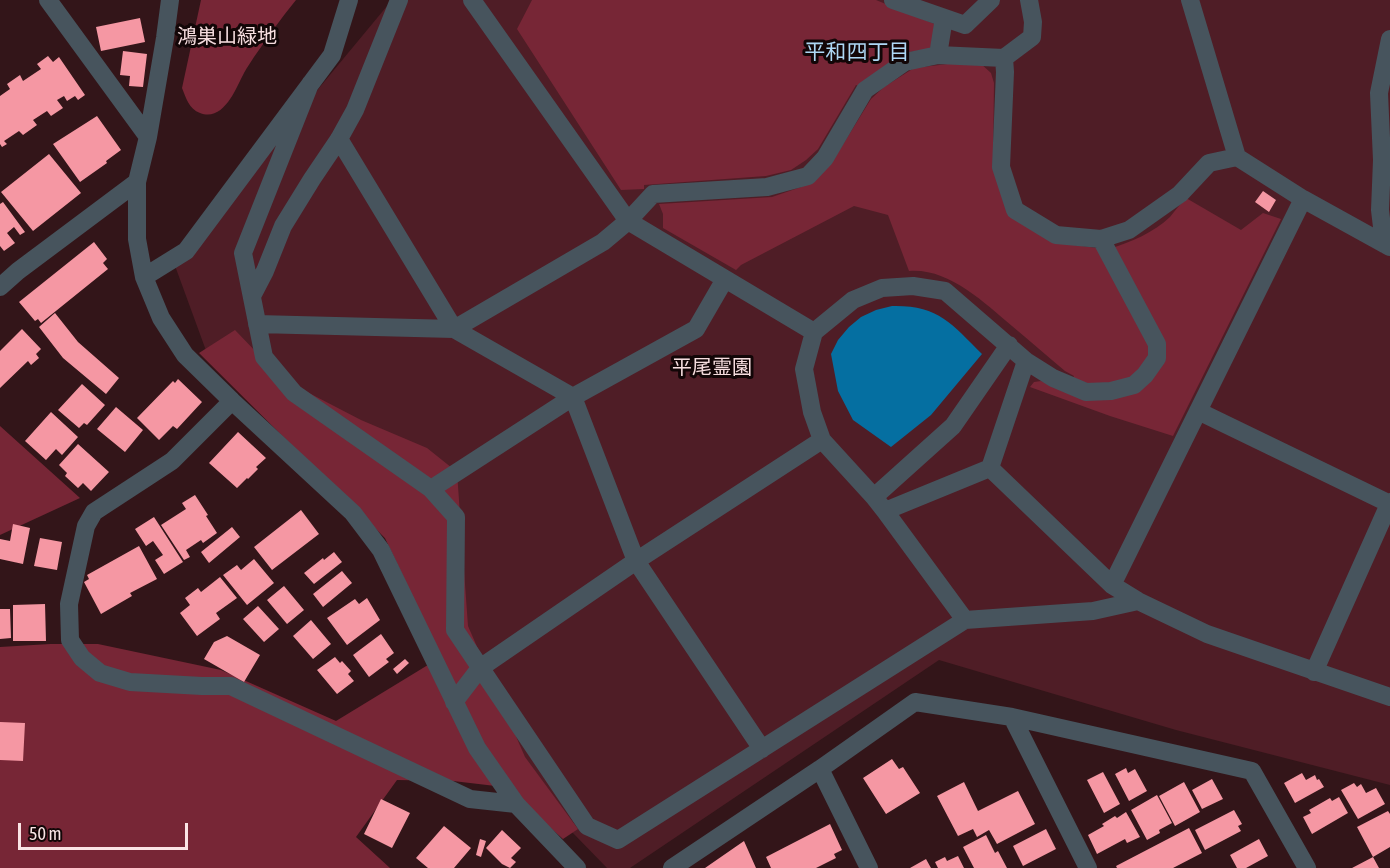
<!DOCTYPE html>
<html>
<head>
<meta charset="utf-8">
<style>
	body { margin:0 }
	#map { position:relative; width:1390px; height:868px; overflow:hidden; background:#331519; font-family:"Asap Condensed",sans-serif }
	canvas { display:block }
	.scale { position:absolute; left:18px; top:823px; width:170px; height:27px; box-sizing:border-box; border:3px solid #fae4e5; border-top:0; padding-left:8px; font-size:18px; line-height:21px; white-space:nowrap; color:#fae4e5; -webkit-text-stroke:4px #120607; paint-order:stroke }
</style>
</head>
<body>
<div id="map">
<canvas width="1390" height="868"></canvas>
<div class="scale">50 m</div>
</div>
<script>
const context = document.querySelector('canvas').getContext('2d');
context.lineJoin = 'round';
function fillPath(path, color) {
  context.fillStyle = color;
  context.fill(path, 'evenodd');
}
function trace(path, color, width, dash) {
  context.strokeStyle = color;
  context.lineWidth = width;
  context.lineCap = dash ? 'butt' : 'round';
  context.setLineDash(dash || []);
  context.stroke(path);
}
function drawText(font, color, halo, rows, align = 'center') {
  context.font = font + ' "Asap Condensed","Noto Sans JP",sans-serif';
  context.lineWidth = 6;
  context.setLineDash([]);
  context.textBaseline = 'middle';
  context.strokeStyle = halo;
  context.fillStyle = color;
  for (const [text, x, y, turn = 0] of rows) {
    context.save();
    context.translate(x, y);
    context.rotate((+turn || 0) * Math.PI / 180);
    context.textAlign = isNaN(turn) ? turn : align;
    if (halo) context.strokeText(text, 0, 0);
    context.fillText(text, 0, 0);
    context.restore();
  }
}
fillPath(new Path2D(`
	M 392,0 L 1390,0 L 1390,785 L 1176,730 L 939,660 L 630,868 L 607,868 L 503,761 L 385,538 L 208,356 L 174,263 Z`), '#4f1d26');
fillPath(new Path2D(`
	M 201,0 L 296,0 C 281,18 268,37 254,57 C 251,62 247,67 244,73 C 236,88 224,122 200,113 C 189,109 186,98 182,88 Z
	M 532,0 L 876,0 L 937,25 L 930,49 L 910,52 L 890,63 L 861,87 L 856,85 L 818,149 L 806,160 L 791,170 L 766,176 L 644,185 L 644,189 L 621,190 L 517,29 Z
	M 956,63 L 980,63 L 991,73 L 994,83 L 993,158 L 998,184 L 1067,244 L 1097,248 L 1154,349 L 1136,376 L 1107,387 L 1072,380 L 1074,376 L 1065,371 C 1047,356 1030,341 1012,326 C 983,302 949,268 909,271 L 888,215 L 854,206 L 741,265 L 736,270 L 663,228 L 663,214 L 659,204 L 772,197 L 801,187 L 813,180 L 834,159 L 871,99 L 884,87 L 914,68 Z
	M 1186,198 L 1241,230 L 1263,213 L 1281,219 L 1173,436 L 1110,416 L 1030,387 L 1034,382 L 1041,381 L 1093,399 L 1161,363 L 1109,249 C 1131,242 1153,233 1170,217 C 1175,211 1180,204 1186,198 Z
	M 235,330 L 282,379 L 361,420 L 427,448 L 457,472 L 468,626 L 525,757 L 578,829 L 563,839 L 504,787 L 453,781 L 397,780 L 356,837 L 390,868 L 0,868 L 0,647 L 50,644 L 98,644 L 221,670 L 336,721 L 441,657 L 385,538 L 199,353 Z
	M 0,426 L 80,498 L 0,535 Z`), '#772636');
fillPath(new Path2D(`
	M 892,306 C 938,305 951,323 982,354 L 931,415 L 891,447 L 853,420 L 838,391 L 831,354 L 838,340 L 849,327 L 861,317 L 876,310 Z`), '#056fa1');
fillPath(new Path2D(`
	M 140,18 L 145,42 L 101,51 L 96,27 Z
	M 123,51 L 147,54 L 143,87 L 129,86 L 130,76 L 120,75 Z
	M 48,56 L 53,62 L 59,57 L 85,95 L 78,100 L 75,96 L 67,101 L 64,96 L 57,100 L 63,108 L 51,116 L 47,111 L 33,120 L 37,125 L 23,135 L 19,131 L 4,141 L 7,144 L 2,147 L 0,144 L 0,96 L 10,89 L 7,84 L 20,75 L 23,81 L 41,69 L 37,64 Z
	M 97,116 L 121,150 L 106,161 L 107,163 L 80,182 L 53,144 Z
	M 49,154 L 81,193 L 33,231 L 1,192 Z
	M 1263,191 L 1276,200 L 1269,212 L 1255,202 Z
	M 3,202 L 25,232 L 20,235 L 14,227 L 7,233 L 15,243 L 4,251 L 0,246 L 0,204 Z
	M 94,242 L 107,259 L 103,263 L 108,269 L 41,323 L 38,319 L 35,321 L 19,302 Z
	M 55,313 L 78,342 L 119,378 L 106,394 L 63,358 L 39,327 Z
	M 22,329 L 41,349 L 36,354 L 39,358 L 31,365 L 28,361 L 0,388 L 0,351 Z
	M 178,379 L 202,402 L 177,429 L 173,426 L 159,440 L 137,418 L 173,381 L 175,383 Z
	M 82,384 L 105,405 L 87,425 L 84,423 L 79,428 L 58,410 Z
	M 116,407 L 143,430 L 125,452 L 97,429 Z
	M 51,412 L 78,437 L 62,455 L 56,449 L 46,460 L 25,441 Z
	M 238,432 L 266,458 L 256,467 L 258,469 L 248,479 L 247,478 L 237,488 L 209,463 Z
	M 78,444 L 109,472 L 91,491 L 83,483 L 78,488 L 65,476 L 67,473 L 59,465 Z
	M 195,495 L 208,515 L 206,516 L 217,533 L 203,543 L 201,540 L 186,550 L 190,557 L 184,560 L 161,525 L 186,509 L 182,503 Z
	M 301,510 L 319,534 L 272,570 L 254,547 Z
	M 154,517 L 183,562 L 164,574 L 155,560 L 163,555 L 153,541 L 146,546 L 135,529 Z
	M 13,524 L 30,528 L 23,564 L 0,559 L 0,539 L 10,541 Z
	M 232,527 L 240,537 L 209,563 L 201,552 Z
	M 40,538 L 62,542 L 57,570 L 34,566 Z
	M 139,546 L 157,579 L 130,593 L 132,596 L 101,614 L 84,582 L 89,579 L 87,575 Z
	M 334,552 L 342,562 L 314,584 L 304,573 L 323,558 L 324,560 Z
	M 254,559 L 274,583 L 247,605 L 223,575 L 237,565 L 241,570 Z
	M 342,571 L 352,583 L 323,607 L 313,594 Z
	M 220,577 L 237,598 L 216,613 L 220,619 L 197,636 L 180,613 L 190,605 L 185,598 L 198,588 L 201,592 Z
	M 284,586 L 304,610 L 287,624 L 267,600 Z
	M 367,598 L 380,620 L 347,645 L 327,618 L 355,599 L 359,604 Z
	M 45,604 L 46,641 L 13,641 L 13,605 Z
	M 258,606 L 279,629 L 264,642 L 243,619 Z
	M 0,609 L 10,609 L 11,638 L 0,639 Z
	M 311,620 L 331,644 L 313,659 L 293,636 Z
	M 381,634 L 394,653 L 386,659 L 389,662 L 369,677 L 353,655 Z
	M 227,636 L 260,655 L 244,682 L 204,659 L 214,642 Z
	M 335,657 L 340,663 L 342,661 L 351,671 L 348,674 L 354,681 L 337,694 L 317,670 Z
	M 405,659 L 409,663 L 397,674 L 393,669 Z
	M 0,722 L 25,723 L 23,761 L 0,760 Z
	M 892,759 L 899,769 L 903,767 L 920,793 L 886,814 L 863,778 Z
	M 1126,768 L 1128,773 L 1135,769 L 1147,791 L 1129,801 L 1115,774 Z
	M 1103,772 L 1120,804 L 1104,813 L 1087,780 Z
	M 1302,773 L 1306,780 L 1315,775 L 1317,780 L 1319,779 L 1324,787 L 1295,803 L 1284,783 Z
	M 1212,779 L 1223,799 L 1202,809 L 1192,790 Z
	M 964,782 L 978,811 L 1018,791 L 1035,824 L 997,844 L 989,830 L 977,837 L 973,829 L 958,836 L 937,796 Z
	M 1184,782 L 1200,812 L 1175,826 L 1159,796 Z
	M 1354,783 L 1357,787 L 1361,784 L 1366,793 L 1376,788 L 1385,804 L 1358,819 L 1341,790 Z
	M 1157,795 L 1172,823 L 1159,830 L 1160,833 L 1147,840 L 1131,810 Z
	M 1339,797 L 1348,813 L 1312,834 L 1303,817 L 1311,813 L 1309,810 L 1330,798 L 1332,801 Z
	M 381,799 L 410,813 L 392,848 L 364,834 Z
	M 1234,810 L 1242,824 L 1238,826 L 1241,831 L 1205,850 L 1195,830 Z
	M 1388,811 L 1390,814 L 1390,847 L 1373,857 L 1379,868 L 1352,868 L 1373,857 L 1357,827 Z
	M 1126,812 L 1140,837 L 1127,843 L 1125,839 L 1097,854 L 1088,835 L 1104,826 L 1102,824 L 1115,816 L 1117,818 Z
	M 830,824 L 842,850 L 834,854 L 836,858 L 816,868 L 771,868 L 766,857 Z
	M 444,826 L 471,848 L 454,868 L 428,868 L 416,858 Z
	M 1189,828 L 1202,853 L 1173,868 L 1117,868 L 1116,866 Z
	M 1046,829 L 1056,849 L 1023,866 L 1013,846 Z
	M 502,830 L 521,848 L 511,858 L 516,862 L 510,868 L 502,864 L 486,848 Z
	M 986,835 L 995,853 L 998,851 L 1007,868 L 974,868 L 963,847 Z
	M 480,839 L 486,841 L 481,857 L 476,855 Z
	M 1259,839 L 1268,856 L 1246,868 L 1237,868 L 1230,855 Z
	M 744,841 L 756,868 L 705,868 Z
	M 958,856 L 964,868 L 938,868 L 935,862 L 945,857 L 947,861 Z
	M 926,859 L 931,868 L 910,868 Z`), '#f597a3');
trace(new Path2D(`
	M 48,0 L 148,137
	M 170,0 L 165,38 L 148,137 L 137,182 L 137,239 L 144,277 L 161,318 L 185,355 L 232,401 L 353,513 L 381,550 L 477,748 L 516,804 L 577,868
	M 472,0 L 628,221 L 814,332
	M 893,0 L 965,25 L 991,0
	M 1029,0 L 1033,22 L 1032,37 L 1004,58 L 1005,72 L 1001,167 L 1015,210 L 1056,235 L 1101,239 L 1129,230 L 1180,194 L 1209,163 L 1237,157 L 1303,199 L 1390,247
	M 1190,0 L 1237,157
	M 938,55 L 944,18
	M 310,84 L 243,253 L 264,357 L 294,393 L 431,489 L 456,517 L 455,630 L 587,826 L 618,840 L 965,620 L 1093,611 L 1138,601
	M 339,139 L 454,329 L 573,397 L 636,561 L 762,749
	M 1384,244 L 1380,210 L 1382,160 L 1379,93 L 1390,39
	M 144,277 L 186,251 L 332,55 L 349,0
	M 913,286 L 945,291 L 1026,361 L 990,468 L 885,511 L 874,497 L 822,440 L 812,412 L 804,369 L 814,332 L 853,300 L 882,288 Z
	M 0,287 L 18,271 L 137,182
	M 252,296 L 265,271 L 283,226 L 312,179 L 339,139 L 355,110 L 399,0
	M 257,324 L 454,329 L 603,242 L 628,221 L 653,194 L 767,187 L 808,176 L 825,158 L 865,90 L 905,62 L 938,55 L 1004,58
	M 1026,361 L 1053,378 L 1086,392 L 1111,391 L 1134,385 L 1145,375 L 1157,358 L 1157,344 L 1101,239
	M 232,401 L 172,461 L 94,512 L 86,526 L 69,604 L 70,640 L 82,658 L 100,673 L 130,682 L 202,686 L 231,686 L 470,799 L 516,804
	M 1198,411 L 1390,504
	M 990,468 L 1112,585 L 1138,601 L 1207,634 L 1390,697
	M 431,489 L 573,397 L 696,329 L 725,279
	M 874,497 L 953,426 L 1009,345
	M 885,511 L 965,620
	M 1112,585 L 1303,199
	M 1314,672 L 1390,502
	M 454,702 L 480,668 L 636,561 L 822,440
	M 1012,717 L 1088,868
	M 820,769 L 869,868
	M 672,868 L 820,769 L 915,702 L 1012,717 L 1252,771 L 1307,868`), '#47545d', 18);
drawText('20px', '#f6dddf', '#120607', [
	["鴻巣山緑地",227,37],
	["平尾霊園",712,368]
]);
drawText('21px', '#aed8f5', '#120607', [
	["平和四丁目",857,52]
]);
</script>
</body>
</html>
